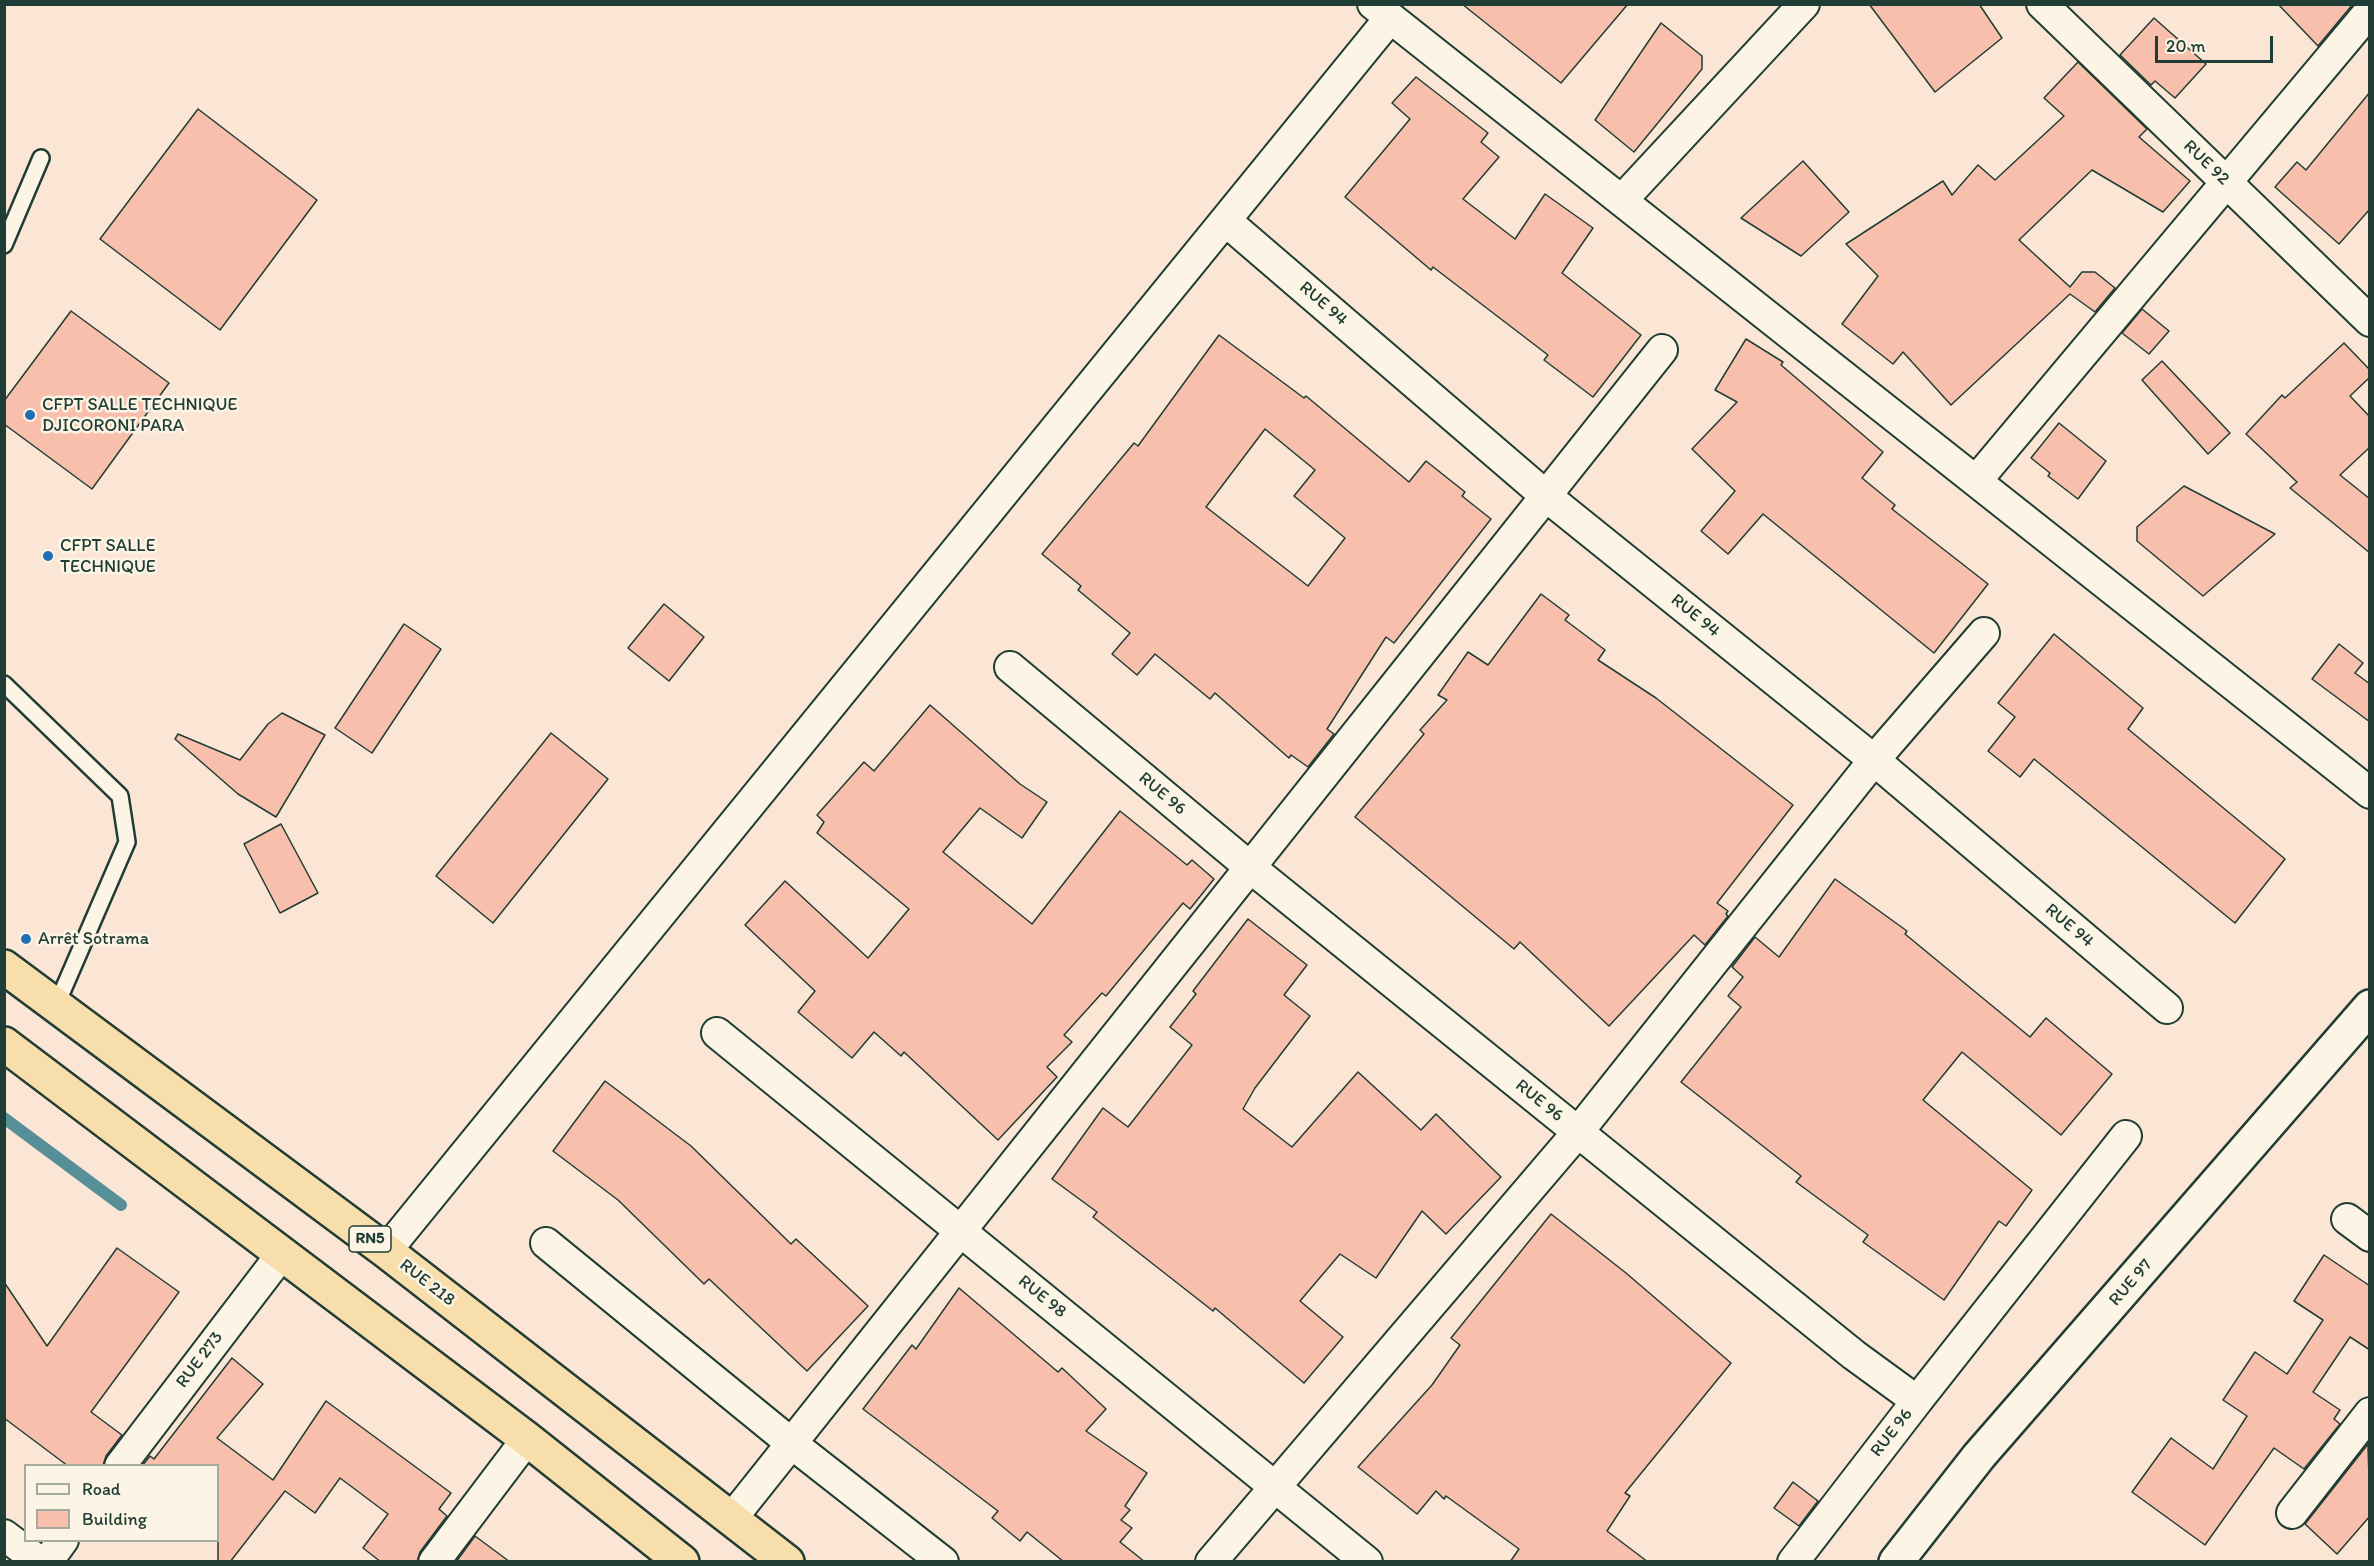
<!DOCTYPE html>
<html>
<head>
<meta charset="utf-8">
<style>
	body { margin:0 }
	#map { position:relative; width:2374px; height:1566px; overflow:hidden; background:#fbe5d4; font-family:Itim,sans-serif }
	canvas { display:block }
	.frame { position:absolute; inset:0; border:6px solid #1f3d34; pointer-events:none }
	.legend { position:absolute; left:24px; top:1464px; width:195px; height:78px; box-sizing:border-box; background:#fcf5e5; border:2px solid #a4ab9e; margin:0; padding:8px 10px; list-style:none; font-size:18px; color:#1f3d34 }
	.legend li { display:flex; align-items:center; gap:12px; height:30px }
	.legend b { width:30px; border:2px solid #a4ab9e }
	.scale { position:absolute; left:2155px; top:36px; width:118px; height:27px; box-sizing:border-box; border:3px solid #1f3d34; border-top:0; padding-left:8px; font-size:18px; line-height:21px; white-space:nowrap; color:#1f3d34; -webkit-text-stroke:4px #fcf5e5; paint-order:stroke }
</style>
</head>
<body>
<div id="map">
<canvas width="2374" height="1566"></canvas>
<div class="frame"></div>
<ul class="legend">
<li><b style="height:8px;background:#fcf5e5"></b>Road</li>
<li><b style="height:16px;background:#f8c0ac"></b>Building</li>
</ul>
<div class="scale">20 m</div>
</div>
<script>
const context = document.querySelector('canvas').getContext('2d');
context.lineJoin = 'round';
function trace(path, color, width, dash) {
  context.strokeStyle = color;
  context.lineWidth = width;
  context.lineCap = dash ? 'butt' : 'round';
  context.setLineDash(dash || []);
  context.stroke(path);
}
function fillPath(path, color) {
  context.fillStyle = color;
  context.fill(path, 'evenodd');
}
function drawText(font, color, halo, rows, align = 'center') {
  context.font = font + ' Itim,sans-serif';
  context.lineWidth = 5;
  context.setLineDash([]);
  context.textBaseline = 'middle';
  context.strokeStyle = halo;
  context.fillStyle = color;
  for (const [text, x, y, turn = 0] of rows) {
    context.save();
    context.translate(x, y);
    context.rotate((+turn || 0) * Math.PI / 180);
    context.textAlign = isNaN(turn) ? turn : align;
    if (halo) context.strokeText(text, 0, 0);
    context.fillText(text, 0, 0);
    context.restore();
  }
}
trace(new Path2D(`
	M 4,1118 L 121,1205`), '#578f99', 12);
const building = new Path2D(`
	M 1462,4 L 1628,4 L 1561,83 Z
	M 1869,4 L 1979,4 L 2002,38 L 1935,92 Z
	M 2278,4 L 2353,4 L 2318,46 Z
	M 2154,18 L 2206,64 L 2175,98 L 2155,81 L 2151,85 L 2120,55 Z
	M 1661,23 L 1702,56 L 1702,69 L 1634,152 L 1595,120 Z
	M 2078,62 L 2147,129 L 2139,137 L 2190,181 L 2163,212 L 2092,170 L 2019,240 L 2070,287 L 2082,272 L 2095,272 L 2115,288 L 2095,312 L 2070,294 L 1951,405 L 1903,352 L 1893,364 L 1842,324 L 1878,276 L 1846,244 L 1943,181 L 1952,195 L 1978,165 L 1995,180 L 2064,116 L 2044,98 Z
	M 1416,77 L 1488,133 L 1481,142 L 1499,157 L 1463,199 L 1515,239 L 1545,194 L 1593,228 L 1562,273 L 1641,335 L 1593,397 L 1544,360 L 1548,355 L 1433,267 L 1431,270 L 1345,197 L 1410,119 L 1392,103 Z
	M 2370,92 L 2370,209 L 2339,244 L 2275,187 L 2297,162 L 2306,170 Z
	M 198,109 L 317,200 L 220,330 L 100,239 Z
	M 1803,161 L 1849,212 L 1801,256 L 1741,218 Z
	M 2142,309 L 2169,331 L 2149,354 L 2122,333 Z
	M 71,311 L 169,383 L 92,489 L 4,424 L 4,401 Z
	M 1219,335 L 1304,398 L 1306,396 L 1409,482 L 1426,461 L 1465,492 L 1462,496 L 1491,519 L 1394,643 L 1386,637 L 1327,729 L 1334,734 L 1308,767 L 1291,755 L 1289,758 L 1215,693 L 1210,699 L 1155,654 L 1137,675 L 1112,654 L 1130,633 L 1078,590 L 1081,586 L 1042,554 L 1134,443 L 1138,446 ZM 1265,429 L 1315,470 L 1294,496 L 1345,538 L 1308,586 L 1206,507 Z
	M 1746,339 L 1783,362 L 1781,365 L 1883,452 L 1862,478 L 1895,505 L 1892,509 L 1988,584 L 1934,653 L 1763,514 L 1728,554 L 1701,531 L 1735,491 L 1692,449 L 1737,402 L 1715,390 Z
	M 2344,343 L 2370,370 L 2370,377 L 2350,396 L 2370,417 L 2370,447 L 2340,475 L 2370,499 L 2370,553 L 2290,488 L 2297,482 L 2246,434 L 2282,395 L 2285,398 Z
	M 2162,361 L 2230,433 L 2208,454 L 2142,380 Z
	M 2059,423 L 2106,461 L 2078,499 L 2048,476 L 2050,473 L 2031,458 Z
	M 2184,486 L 2275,534 L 2203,596 L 2137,541 L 2137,527 Z
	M 1541,594 L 1569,615 L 1565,620 L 1605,650 L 1598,660 L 1656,698 L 1793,805 L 1717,903 L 1728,911 L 1726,914 L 1728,916 L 1705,945 L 1694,935 L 1609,1026 L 1520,942 L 1514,949 L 1355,817 L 1424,734 L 1420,730 L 1447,700 L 1438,695 L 1468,652 L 1488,665 Z
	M 664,604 L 704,637 L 669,681 L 628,648 Z
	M 404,624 L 441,649 L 372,753 L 335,728 Z
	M 2054,634 L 2143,708 L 2128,729 L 2285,859 L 2235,923 L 2034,759 L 2020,777 L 1988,751 L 2015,717 L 1998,703 Z
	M 2339,644 L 2363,663 L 2355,673 L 2370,684 L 2370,722 L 2312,679 Z
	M 930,705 L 1020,784 L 1047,802 L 1022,838 L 980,808 L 943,852 L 1032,924 L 1120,811 L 1187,865 L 1192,860 L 1214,879 L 1190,909 L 1183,903 L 1106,996 L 1102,993 L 1064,1035 L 1072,1042 L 1047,1067 L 1057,1077 L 998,1140 L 904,1052 L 901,1056 L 874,1032 L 852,1058 L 798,1012 L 815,991 L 745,925 L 785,881 L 868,958 L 909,909 L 817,833 L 824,822 L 817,815 L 864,762 L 874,771 Z
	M 282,713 L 325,735 L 276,817 L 238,794 L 175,739 L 178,734 L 240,760 L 268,724 Z
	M 551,733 L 608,779 L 493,923 L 436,876 Z
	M 281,824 L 318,893 L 280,913 L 244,844 Z
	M 1835,879 L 1907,931 L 1905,934 L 2030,1037 L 2046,1018 L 2112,1074 L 2061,1135 L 1962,1052 L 1923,1100 L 2032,1190 L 2006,1226 L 1999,1221 L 1944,1300 L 1863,1242 L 1868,1235 L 1796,1182 L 1801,1176 L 1681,1082 L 1741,1007 L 1728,996 L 1743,977 L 1732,967 L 1755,937 L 1779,957 Z
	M 1248,919 L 1307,965 L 1284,995 L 1310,1016 L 1255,1088 L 1243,1109 L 1292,1147 L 1358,1072 L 1421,1130 L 1436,1114 L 1501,1177 L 1446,1234 L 1422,1211 L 1376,1278 L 1340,1254 L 1300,1301 L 1343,1337 L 1304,1383 L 1215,1308 L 1213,1311 L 1093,1217 L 1097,1212 L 1052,1179 L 1103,1108 L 1128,1127 L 1192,1045 L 1170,1027 L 1196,994 L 1193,991 Z
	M 605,1081 L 691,1146 L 791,1244 L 796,1239 L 868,1306 L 807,1371 L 709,1279 L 704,1284 L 618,1200 L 553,1151 Z
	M 1551,1214 L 1626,1273 L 1731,1363 L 1625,1493 L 1630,1496 L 1607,1531 L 1648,1562 L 1510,1562 L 1519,1549 L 1446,1496 L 1444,1499 L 1436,1491 L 1417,1514 L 1358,1467 L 1432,1385 L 1460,1345 L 1451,1338 Z
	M 117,1248 L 179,1292 L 91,1412 L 122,1435 L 106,1456 L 103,1466 L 68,1466 L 4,1418 L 4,1282 L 47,1346 Z
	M 2324,1255 L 2370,1286 L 2370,1350 L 2350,1337 L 2313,1392 L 2340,1410 L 2334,1419 L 2340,1424 L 2304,1469 L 2274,1448 L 2205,1545 L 2132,1492 L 2171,1438 L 2213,1469 L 2247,1416 L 2223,1400 L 2255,1352 L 2287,1374 L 2323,1320 L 2294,1301 Z
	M 959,1288 L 1058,1372 L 1062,1368 L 1106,1409 L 1086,1431 L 1147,1473 L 1125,1506 L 1130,1510 L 1121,1520 L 1132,1528 L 1120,1542 L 1145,1562 L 1064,1562 L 1027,1532 L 1020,1541 L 992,1518 L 998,1511 L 863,1409 L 912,1345 L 916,1349 Z
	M 232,1358 L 263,1384 L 217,1438 L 273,1480 L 326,1401 L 451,1493 L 439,1509 L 447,1516 L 420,1552 L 417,1562 L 381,1562 L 363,1548 L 388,1514 L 340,1478 L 315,1513 L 285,1491 L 230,1562 L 218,1562 L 218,1466 L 142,1466 L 150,1456 L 154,1459 Z
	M 2368,1444 L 2370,1516 L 2337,1554 L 2305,1524 Z
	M 1793,1482 L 1818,1501 L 1799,1526 L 1774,1508 Z
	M 475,1536 L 510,1562 L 456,1562 Z`);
fillPath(building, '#f8c0ac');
trace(building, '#1f3d34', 1.5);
const service = new Path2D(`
	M 4,245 L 41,158
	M 4,684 L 120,796 L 127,842 L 56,1006`);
const minor = new Path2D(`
	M 1373,4 L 2370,793
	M 2042,4 L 2370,321
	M 1622,200 L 1804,4
	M 1226,221 L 1546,496 L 1874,760 L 2167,1008
	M 1976,481 L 2370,11
	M 1010,667 L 1251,868 L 1854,1355 L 1917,1401 L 1793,1562
	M 717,1033 L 1367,1562
	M 2347,1219 L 2370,1236
	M 546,1243 L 791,1443 L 943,1562
	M 386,1251 L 1390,18
	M 1917,1401 L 2126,1136
	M 120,1466 L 281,1255
	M 2292,1513 L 2370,1413
	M 732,1518 L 1662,350
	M 4,1535 L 40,1562
	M 47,1562 L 63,1540
	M 434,1562 L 527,1439
	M 1211,1562 L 1578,1132 L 1874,760 L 1984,633`);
const tertiary = new Path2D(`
	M 1896,1562 L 1979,1456 L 2370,1007`);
const trunk = new Path2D(`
	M 4,967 L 386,1251 L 787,1562
	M 4,1044 L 527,1439 L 682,1562`);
trace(service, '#1f3d34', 20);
trace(minor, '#1f3d34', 34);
trace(tertiary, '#1f3d34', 38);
trace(trunk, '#1f3d34', 38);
trace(service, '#fcf5e5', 15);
trace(minor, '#fcf5e5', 30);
trace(tertiary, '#fcf5e5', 33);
trace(trunk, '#f8deab', 33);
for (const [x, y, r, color] of [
	[30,415,6,"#1f6fb2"],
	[48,556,6,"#1f6fb2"],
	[26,939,6,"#1f6fb2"]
]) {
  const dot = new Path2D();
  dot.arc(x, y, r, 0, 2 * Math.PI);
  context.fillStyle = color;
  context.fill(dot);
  trace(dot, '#fcf5e5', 2);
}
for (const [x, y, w] of [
	[370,1239,42]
]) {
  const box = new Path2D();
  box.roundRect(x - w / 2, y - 13, w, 26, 4.5);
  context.fillStyle = '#fcf5e5';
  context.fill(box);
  trace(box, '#1f3d34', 1.5);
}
drawText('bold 16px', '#1f3d34', null, [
	["RN5",370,1239]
]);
drawText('18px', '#1f3d34', '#fcf5e5', [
	["RUE 92",2206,163,44],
	["RUE 94",1323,304,41],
	["RUE 94",1695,616,39],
	["RUE 96",1162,794,40],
	["RUE 94",2069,926,40],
	["RUE 96",1539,1101,39],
	["RUE 218",427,1283,38],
	["RUE 97",2131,1283,-49],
	["RUE 98",1042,1297,39],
	["RUE 273",200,1360,-53],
	["RUE 96",1892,1433,-52]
]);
drawText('18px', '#1f3d34', '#fcf5e5', [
	["CFPT SALLE TECHNIQUE",42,405],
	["DJICORONI PARA",42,426],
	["CFPT SALLE",60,546],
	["TECHNIQUE",60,567],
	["Arrêt Sotrama",38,939]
], 'left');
</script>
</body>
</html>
